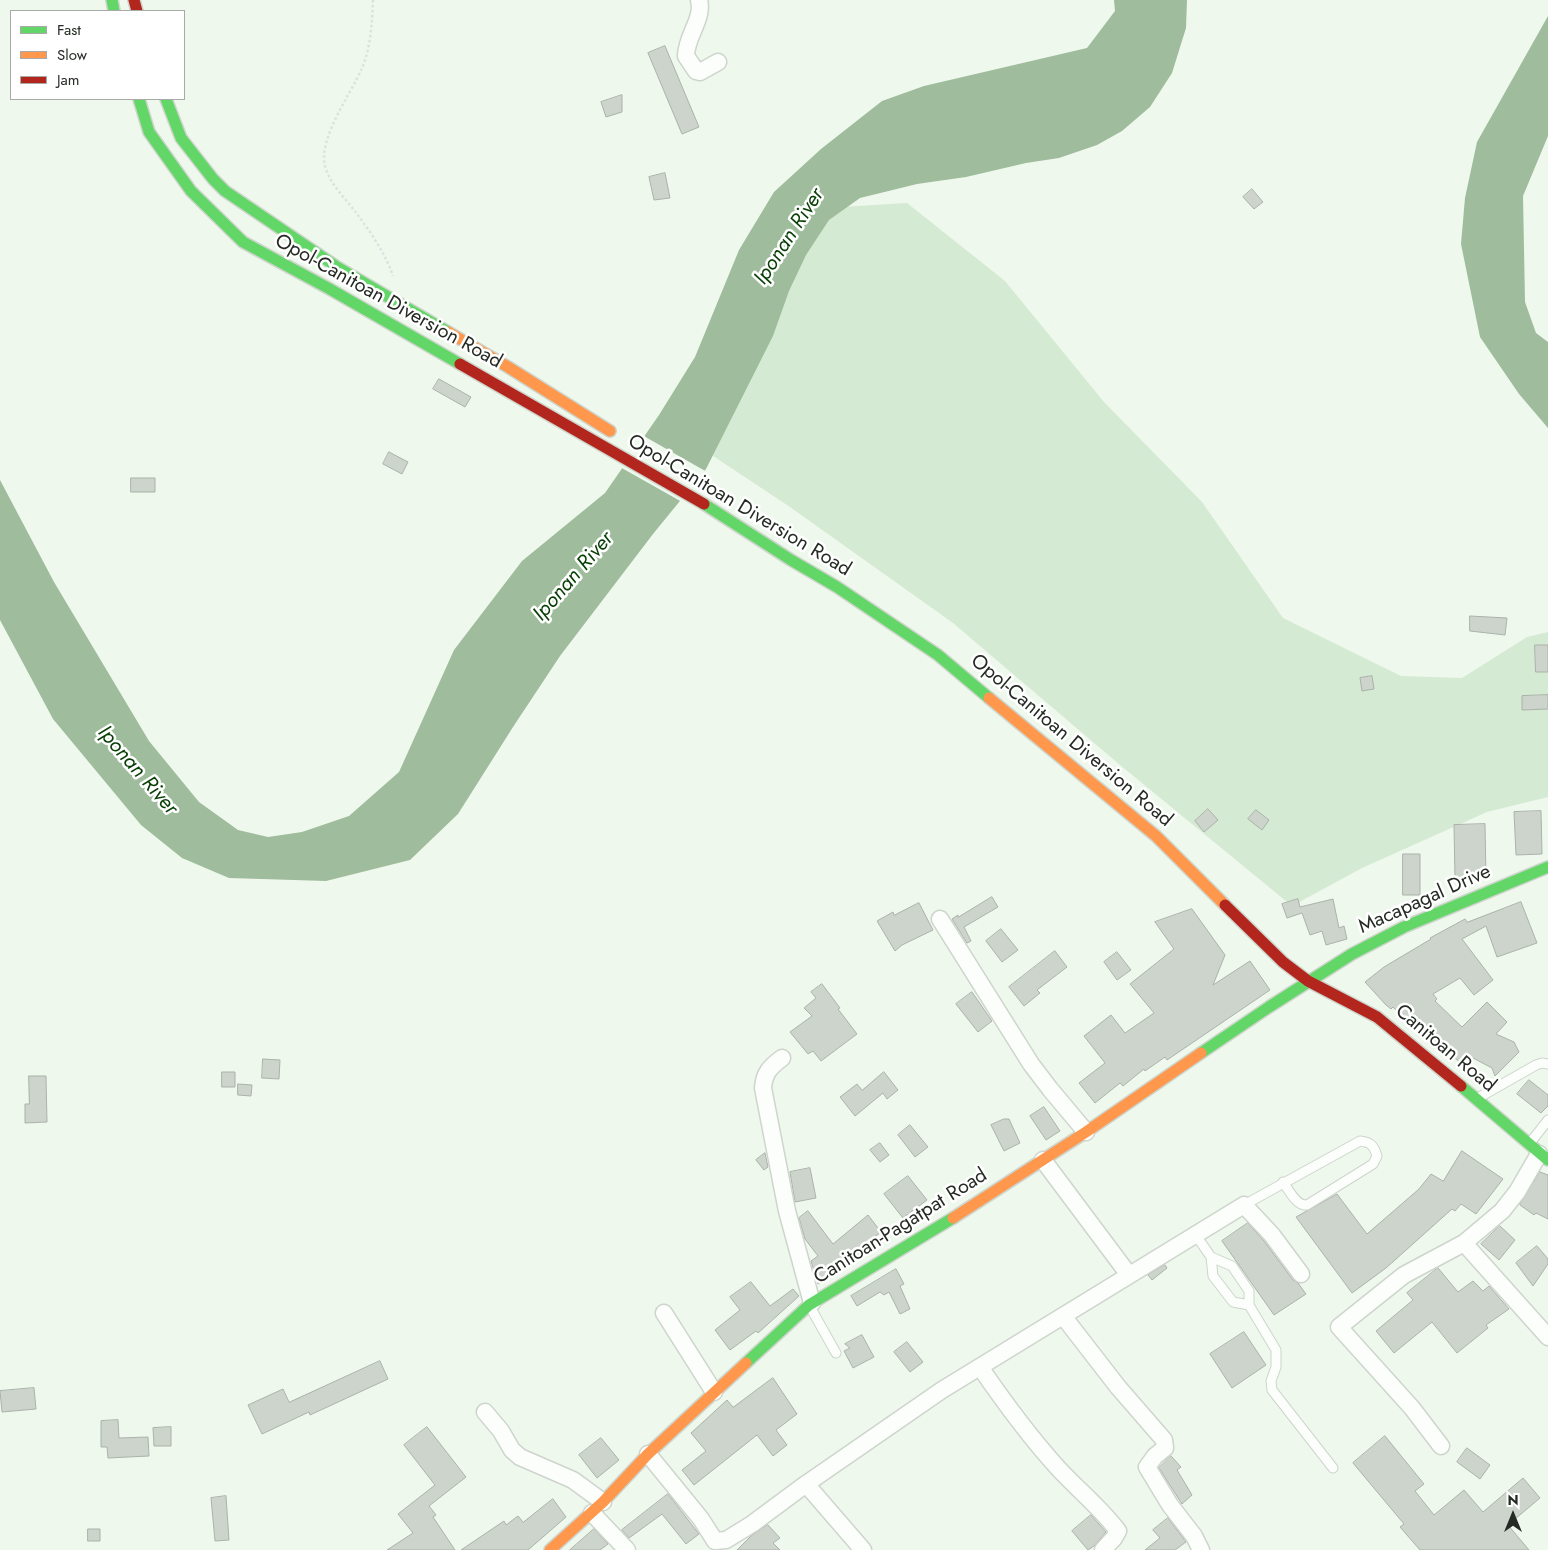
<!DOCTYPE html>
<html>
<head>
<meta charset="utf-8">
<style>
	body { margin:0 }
	#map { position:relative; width:1548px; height:1550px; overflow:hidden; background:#eef8ed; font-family:Jost,sans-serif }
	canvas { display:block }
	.legend { position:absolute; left:10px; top:10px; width:175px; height:90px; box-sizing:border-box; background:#fff; border:1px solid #a8aaa7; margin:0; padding:6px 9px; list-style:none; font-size:15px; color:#252b24 }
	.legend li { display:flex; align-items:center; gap:10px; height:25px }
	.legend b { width:25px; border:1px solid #a8aaa7 }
	.north { position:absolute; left:1488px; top:1490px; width:50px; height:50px; -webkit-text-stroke:4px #fff; paint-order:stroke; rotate:0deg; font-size:14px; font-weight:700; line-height:20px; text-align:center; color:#252b24 }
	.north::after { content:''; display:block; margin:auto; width:18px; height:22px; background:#252b24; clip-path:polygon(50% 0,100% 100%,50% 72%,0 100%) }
</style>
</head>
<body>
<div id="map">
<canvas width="1548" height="1550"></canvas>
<ul class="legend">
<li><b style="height:6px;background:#63d668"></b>Fast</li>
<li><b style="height:6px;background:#ff974d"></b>Slow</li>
<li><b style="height:6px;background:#b3261e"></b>Jam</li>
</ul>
<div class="north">N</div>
</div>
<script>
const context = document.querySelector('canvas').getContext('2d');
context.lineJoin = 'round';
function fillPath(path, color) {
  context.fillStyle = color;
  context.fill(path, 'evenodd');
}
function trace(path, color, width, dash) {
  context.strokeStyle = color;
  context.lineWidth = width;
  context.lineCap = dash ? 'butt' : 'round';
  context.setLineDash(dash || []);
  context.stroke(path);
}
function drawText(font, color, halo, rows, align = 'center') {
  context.font = font + ' Jost,sans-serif';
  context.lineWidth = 5;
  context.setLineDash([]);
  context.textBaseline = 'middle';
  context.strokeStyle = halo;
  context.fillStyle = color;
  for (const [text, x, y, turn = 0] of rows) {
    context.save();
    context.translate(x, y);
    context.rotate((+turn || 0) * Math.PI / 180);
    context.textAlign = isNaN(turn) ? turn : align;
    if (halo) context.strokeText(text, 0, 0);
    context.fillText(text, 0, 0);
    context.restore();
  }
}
fillPath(new Path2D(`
	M 907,203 L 1005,281 L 1104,402 L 1202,502 L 1283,618 L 1401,676 L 1462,678 L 1527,637 L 1548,632 L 1548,797 L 1487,812 L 1362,868 L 1292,906 L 1120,765 L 953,623 L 790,507 L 701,448 L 824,208 Z`), '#d5ead3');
fillPath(new Path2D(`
	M 1114,0 L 1187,0 L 1186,28 L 1172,73 L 1150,107 L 1122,131 L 1097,145 L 1059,158 L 1026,163 L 966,177 L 917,184 L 860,198 L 829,220 L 806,255 L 789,291 L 773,336 L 706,469 L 653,534 L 560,656 L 513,727 L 458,814 L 410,860 L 326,881 L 229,878 L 182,858 L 141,825 L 53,719 L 0,620 L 0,480 L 54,582 L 149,741 L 199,802 L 238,830 L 268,837 L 302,832 L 349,816 L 399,772 L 454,650 L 522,561 L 605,493 L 659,415 L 695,357 L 739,250 L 774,192 L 821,149 L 882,101 L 924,86 L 1087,48 L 1115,11 Z
	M 1548,16 L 1548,136 L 1523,196 L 1525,302 L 1536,333 L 1548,342 L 1548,428 L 1519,394 L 1480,337 L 1461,244 L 1465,198 L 1477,142 Z`), '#9fbc9c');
fillPath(new Path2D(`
	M 642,435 L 707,472 L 682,502 L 620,467 Z`), '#eef8ed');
const building = new Path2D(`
	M 665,46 L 699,127 L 682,134 L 648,53 Z
	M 622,95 L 622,112 L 606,117 L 601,102 Z
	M 665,173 L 670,198 L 654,200 L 649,177 Z
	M 1252,189 L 1263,202 L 1254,209 L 1243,197 Z
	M 439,379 L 471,397 L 465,407 L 433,389 Z
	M 389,452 L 408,462 L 402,474 L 383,464 Z
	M 131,478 L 155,478 L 155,492 L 131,492 Z
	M 1470,616 L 1507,618 L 1505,635 L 1470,631 Z
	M 1535,645 L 1548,645 L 1548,672 L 1536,672 Z
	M 1372,676 L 1374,689 L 1362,691 L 1360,678 Z
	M 1548,695 L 1548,709 L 1522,710 L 1522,696 Z
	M 1208,809 L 1218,820 L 1204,832 L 1195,821 Z
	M 1256,810 L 1269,820 L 1262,830 L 1248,819 Z
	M 1541,811 L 1542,854 L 1516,855 L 1514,812 Z
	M 1485,824 L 1486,878 L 1455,879 L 1454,825 Z
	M 1403,854 L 1420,854 L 1420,895 L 1403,895 Z
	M 992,897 L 998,907 L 964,927 L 971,941 L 967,943 L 952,919 L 958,915 L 958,917 Z
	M 1298,899 L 1300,907 L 1333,899 L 1339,928 L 1344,926 L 1347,939 L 1326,945 L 1322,931 L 1310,935 L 1302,913 L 1287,918 L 1282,904 Z
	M 1521,902 L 1537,943 L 1497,957 L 1486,926 L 1462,939 L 1493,980 L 1474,995 L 1460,978 L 1433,994 L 1437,999 L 1435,1001 L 1462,1027 L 1487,1002 L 1507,1022 L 1496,1034 L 1514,1042 L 1519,1052 L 1495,1076 L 1492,1068 L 1473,1058 L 1465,1066 L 1438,1045 L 1437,1046 L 1420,1030 L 1419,1031 L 1404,1018 L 1393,1007 L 1391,1009 L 1386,1005 L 1365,982 L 1384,967 L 1431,939 L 1430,938 L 1465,919 L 1467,922 Z
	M 919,903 L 933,930 L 902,945 L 895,951 L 877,921 L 893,912 L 894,915 Z
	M 1192,909 L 1225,955 L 1213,985 L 1250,961 L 1270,990 L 1167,1060 L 1165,1057 L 1145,1071 L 1144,1069 L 1123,1086 L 1120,1083 L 1095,1103 L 1079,1083 L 1105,1063 L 1084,1036 L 1111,1015 L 1125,1033 L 1154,1013 L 1130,984 L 1174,949 L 1155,922 Z
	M 1001,929 L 1018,950 L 1002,962 L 986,941 Z
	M 1055,951 L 1067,967 L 1037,990 L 1040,993 L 1024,1006 L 1009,987 Z
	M 1117,952 L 1131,970 L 1117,980 L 1104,962 Z
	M 822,984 L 840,1008 L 838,1009 L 857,1034 L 821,1061 L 813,1051 L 808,1054 L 790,1032 L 812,1016 L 804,1008 L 816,998 L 811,992 Z
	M 972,992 L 992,1021 L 978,1032 L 956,1004 Z
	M 263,1059 L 280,1060 L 279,1079 L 262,1078 Z
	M 222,1072 L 235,1072 L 235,1087 L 222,1087 Z
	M 884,1072 L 898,1090 L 887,1099 L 883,1093 L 855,1116 L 840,1097 L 857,1084 L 862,1090 Z
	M 29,1076 L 46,1076 L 47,1122 L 25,1123 L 25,1104 L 29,1104 Z
	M 1529,1080 L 1548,1095 L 1548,1106 L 1541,1113 L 1517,1094 Z
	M 238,1084 L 252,1085 L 251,1096 L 238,1095 Z
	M 1044,1107 L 1060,1131 L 1046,1140 L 1030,1116 Z
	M 1004,1119 L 1009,1119 L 1020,1143 L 1004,1151 L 991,1125 Z
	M 910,1125 L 928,1147 L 915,1157 L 898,1135 Z
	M 880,1143 L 889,1155 L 880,1162 L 870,1150 Z
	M 1462,1151 L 1503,1179 L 1476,1214 L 1461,1204 L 1455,1211 L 1452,1209 L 1386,1268 L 1352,1293 L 1296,1217 L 1337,1194 L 1367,1234 L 1419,1189 L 1431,1174 L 1443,1181 Z
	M 765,1153 L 768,1167 L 764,1170 L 756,1160 Z
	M 810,1168 L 816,1198 L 795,1202 L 790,1172 Z
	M 1540,1172 L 1548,1175 L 1548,1219 L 1536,1213 L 1534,1215 L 1520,1205 Z
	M 908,1176 L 927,1200 L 903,1218 L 884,1194 Z
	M 808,1211 L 833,1244 L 868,1215 L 881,1232 L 859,1249 L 864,1256 L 818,1284 L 811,1261 L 818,1256 L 805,1239 L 799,1218 Z
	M 1248,1223 L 1264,1241 L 1293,1280 L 1298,1283 L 1306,1294 L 1274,1315 L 1222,1241 Z
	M 1500,1226 L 1515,1240 L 1499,1260 L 1481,1244 Z
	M 1537,1246 L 1548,1259 L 1548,1264 L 1533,1286 L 1516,1263 Z
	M 1165,1265 L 1167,1268 L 1152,1280 L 1148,1275 Z
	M 1438,1268 L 1458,1292 L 1473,1281 L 1483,1291 L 1489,1286 L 1509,1309 L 1486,1325 L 1488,1328 L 1457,1353 L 1432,1322 L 1394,1353 L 1376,1331 L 1413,1300 L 1407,1293 Z
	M 896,1269 L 904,1284 L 900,1286 L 910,1309 L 900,1314 L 889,1292 L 884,1295 L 880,1292 L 857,1306 L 851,1296 Z
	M 751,1282 L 770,1306 L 793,1289 L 799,1296 L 758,1333 L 756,1331 L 730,1350 L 715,1330 L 740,1310 L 730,1297 Z
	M 1244,1332 L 1266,1365 L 1232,1388 L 1210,1354 Z
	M 862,1335 L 874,1357 L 853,1368 L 844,1351 L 850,1348 L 845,1344 Z
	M 907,1342 L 923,1362 L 910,1372 L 894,1352 Z
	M 380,1361 L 388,1379 L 310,1415 L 309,1412 L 262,1434 L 248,1405 L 283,1389 L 289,1402 Z
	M 773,1378 L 797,1414 L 776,1430 L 787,1445 L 773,1456 L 757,1435 L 694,1485 L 682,1470 L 706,1451 L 691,1433 L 727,1400 L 733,1407 Z
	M 34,1388 L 36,1409 L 2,1412 L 0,1391 Z
	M 118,1420 L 119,1438 L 148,1437 L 149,1456 L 108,1458 L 107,1447 L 101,1447 L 101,1421 Z
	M 171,1427 L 171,1446 L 154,1446 L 153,1428 Z
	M 427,1427 L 466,1477 L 429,1506 L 436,1515 L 433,1517 L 455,1550 L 387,1550 L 413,1533 L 398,1514 L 435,1485 L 404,1445 Z
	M 1385,1436 L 1424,1484 L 1415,1491 L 1434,1515 L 1464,1490 L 1483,1512 L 1523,1478 L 1540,1498 L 1508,1525 L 1529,1550 L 1420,1550 L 1400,1527 L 1404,1524 L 1353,1463 Z
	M 601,1438 L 619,1460 L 597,1478 L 579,1455 Z
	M 1467,1448 L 1490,1465 L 1480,1479 L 1457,1462 Z
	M 1171,1456 L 1181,1467 L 1177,1470 L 1192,1495 L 1182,1504 L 1159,1468 Z
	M 668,1494 L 699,1534 L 686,1544 L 662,1514 L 629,1538 L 622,1530 Z
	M 226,1496 L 229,1540 L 215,1541 L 211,1498 Z
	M 553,1499 L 566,1517 L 528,1550 L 461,1550 L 504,1521 L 506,1525 L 518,1516 L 523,1522 Z
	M 1091,1515 L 1106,1532 L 1094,1546 L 1088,1550 L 1072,1531 Z
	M 1168,1518 L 1186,1542 L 1175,1550 L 1145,1550 L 1160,1538 L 1153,1530 Z
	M 768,1525 L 780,1538 L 773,1543 L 780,1550 L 737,1550 L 751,1536 Z
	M 88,1529 L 100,1529 L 100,1541 L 88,1541 Z
	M 594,1529 L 608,1544 L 600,1550 L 570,1550 Z`);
fillPath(building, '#ccd4cb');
trace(building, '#abb2aa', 1);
const lane = new Path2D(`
	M 1478,1098 L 1536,1065 L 1542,1063 L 1548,1064
	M 1530,1143 L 1548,1120
	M 1244,1205 L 1360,1141 C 1371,1142 1374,1146 1377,1156 L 1373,1164 L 1307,1205 C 1296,1206 1289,1190 1283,1182
	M 1195,1234 L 1211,1257 L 1213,1276 L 1233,1302 L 1249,1305
	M 1211,1257 L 1232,1266 L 1249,1291 L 1249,1305 L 1276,1350 L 1276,1367 L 1271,1381 L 1272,1390 L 1333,1468
	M 809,1305 L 836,1353`);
const street = new Path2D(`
	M 699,0 C 704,19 686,36 686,56 L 696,71 L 700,72 L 718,62
	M 940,919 L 1031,1064 L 1050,1089 L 1086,1132
	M 782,1058 C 770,1067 764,1073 763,1088 L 787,1211 L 812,1303
	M 1043,1160 L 1129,1275
	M 1464,1243 L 1548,1337
	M 664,1313 L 714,1392
	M 1063,1316 L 1118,1387 L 1164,1440 L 1165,1448 L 1155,1456 L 1147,1467 L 1170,1505 L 1194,1536 L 1201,1550
	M 980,1367 C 1004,1402 1029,1436 1057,1467 C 1077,1489 1101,1508 1118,1531 L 1114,1538 L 1103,1550
	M 485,1412 L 501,1431 L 512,1450 L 520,1457 L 573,1480 L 603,1502
	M 1441,1446 L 1412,1408 L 1339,1327 L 1404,1275 L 1464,1243 L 1502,1211 L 1517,1192 L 1539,1154
	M 648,1454 L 701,1519 L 715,1541 L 726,1540 L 752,1524 L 806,1484 L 942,1390 L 1244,1205 L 1272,1235 L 1301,1274
	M 806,1484 L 863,1550
	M 592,1513 L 627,1550`);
const fast = new Path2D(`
	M 112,0 L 114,11
	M 139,99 L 149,132 L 191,191 L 243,242 L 328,288 L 460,364
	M 166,99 L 181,138 L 213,179 L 225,191 L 337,267 L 448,332
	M 704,504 L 791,560 L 837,587 L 938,655 L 989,698
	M 1201,1053 L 1269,1007 L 1352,954 L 1404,927 L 1548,867
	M 1461,1086 L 1548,1160
	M 746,1363 L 809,1305 L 953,1218`);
const slow = new Path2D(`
	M 448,332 L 508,367 L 610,431
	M 989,698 L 1156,836 L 1225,905
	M 953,1218 L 1086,1132 L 1201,1053
	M 550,1550 L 603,1502 L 648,1454 L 746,1363`);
const jam = new Path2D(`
	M 134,0 L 137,11
	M 460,364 L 704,504
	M 1225,905 L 1283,962 L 1308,981 L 1377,1017 L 1461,1086`);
trace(lane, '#ced5cc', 11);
trace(street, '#ced5cc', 19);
trace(fast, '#ced5cc', 14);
trace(slow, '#ced5cc', 14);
trace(jam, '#ced5cc', 14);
trace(new Path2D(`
	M 373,0 C 372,22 371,47 362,68 C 351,94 318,138 325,166 C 330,184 343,196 354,210 C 369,230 385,252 393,276`), '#dee1de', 2.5, [2.5, 2.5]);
trace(lane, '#fcfefc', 9);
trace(street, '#fcfefc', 16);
trace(fast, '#63d668', 11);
trace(slow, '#ff974d', 11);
trace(jam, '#b3261e', 11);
drawText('20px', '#252b24', '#fff', [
	["Opol-Canitoan Diversion Road",388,302,29],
	["Opol-Canitoan Diversion Road",739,506,31],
	["Opol-Canitoan Diversion Road",1071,741,40],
	["Macapagal Drive",1425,900,-24],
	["Canitoan Road",1445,1049,40],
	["Canitoan-Pagatpat Road",901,1227,-32]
]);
drawText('italic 21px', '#063e03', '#fff', [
	["Iponan River",790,237,-57],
	["Iponan River",574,577,-49],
	["Iponan River",137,771,49]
]);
</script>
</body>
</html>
